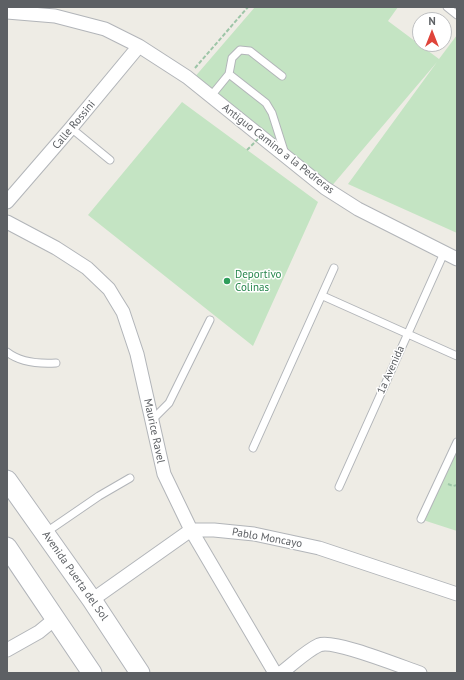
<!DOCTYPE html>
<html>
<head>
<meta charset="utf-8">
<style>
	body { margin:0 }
	#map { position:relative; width:464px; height:680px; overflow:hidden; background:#eeece5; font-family:"PT Sans",sans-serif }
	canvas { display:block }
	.frame { position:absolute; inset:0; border:8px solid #5d6064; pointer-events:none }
	.north { position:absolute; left:412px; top:12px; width:40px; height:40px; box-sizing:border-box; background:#fff; border:1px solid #bebfc1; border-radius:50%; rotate:0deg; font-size:11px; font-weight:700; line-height:16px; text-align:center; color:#5d6064 }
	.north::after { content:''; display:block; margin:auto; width:14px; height:18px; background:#df443a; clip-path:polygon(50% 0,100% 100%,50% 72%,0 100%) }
</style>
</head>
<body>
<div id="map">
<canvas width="464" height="680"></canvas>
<div class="frame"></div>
<div class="north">N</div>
</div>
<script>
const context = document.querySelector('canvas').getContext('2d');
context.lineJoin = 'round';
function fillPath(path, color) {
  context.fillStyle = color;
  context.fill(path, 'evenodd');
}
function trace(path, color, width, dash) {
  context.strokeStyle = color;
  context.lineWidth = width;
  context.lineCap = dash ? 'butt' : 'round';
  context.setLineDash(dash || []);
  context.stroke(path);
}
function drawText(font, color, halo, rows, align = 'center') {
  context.font = font + ' "PT Sans",sans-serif';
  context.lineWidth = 3;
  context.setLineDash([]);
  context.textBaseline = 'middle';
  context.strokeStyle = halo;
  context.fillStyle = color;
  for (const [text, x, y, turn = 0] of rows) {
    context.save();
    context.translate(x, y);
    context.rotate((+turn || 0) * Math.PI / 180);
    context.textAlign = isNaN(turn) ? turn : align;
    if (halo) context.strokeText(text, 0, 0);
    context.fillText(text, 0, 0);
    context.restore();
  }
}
fillPath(new Path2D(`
	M 255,7 L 398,7 L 388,21 L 439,59 L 457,35 L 457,233 L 348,184 L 437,62 L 330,188 L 193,79 Z
	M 182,102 L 318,202 L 253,346 L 88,215 Z
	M 457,446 L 457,531 L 423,520 Z`), '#c4e4c3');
const lane = new Path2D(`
	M 447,7 L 457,15
	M 229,74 L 266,103 L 272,113 L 285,154
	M 211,96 L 229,74 L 232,58 L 240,50 L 250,51 L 282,76
	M 71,128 L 110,160
	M 323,296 L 457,356
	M 7,352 C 21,363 39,364 56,363
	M 152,420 L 169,403 L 210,320
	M 253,448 L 334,268
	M 339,487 L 444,253
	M 421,519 L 457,442
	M 45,533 L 99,496 L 130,478`);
const street = new Path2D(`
	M 7,12 L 55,16 L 105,29 L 139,46 L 187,77 L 325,188 L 358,209 L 457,259
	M 7,202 L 71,128 L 139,46
	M 7,222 L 56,248 L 87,268 L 109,289 L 115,299 L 123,312 L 137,354 L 164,474 L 191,530 L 275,673
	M 92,600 L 191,530 L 214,530 L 254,534 L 319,548 L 457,594
	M 7,650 L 39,632 L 56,618
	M 281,673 C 293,664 306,651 319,645 C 334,639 402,667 420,673`);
const secondary = new Path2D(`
	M 7,480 L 92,600 L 140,673
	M 7,547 L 92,673`);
trace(lane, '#b2b5b9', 9);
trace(street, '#b2b5b9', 15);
trace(secondary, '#b1b4b9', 21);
trace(new Path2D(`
	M 195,68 L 248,7
	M 448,484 L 453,486 L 457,485`), '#9dc5a7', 2, [4, 2]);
trace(lane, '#fff', 7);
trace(street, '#fff', 13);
trace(secondary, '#fff', 19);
trace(new Path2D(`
	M 247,150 L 263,134`), '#9dc5a7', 2, [4, 2]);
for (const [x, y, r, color] of [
	[227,281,4,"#2e9e5b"]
]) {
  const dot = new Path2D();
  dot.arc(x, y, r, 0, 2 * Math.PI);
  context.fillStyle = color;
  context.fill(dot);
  trace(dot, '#fff', 1.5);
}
drawText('11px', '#5d6064', '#fff', [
	["Calle Rossini",74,125,-50],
	["Antiguo Camino a la Pedreras",278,149,38],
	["1a Avenida",391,370,-66],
	["Maurice Ravel",154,431,78],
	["Pablo Moncayo",267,538,10],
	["Avenida Puerta del Sol",75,576,55]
]);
drawText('11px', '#27864d', '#fff', [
	["Deportivo",235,275],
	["Colinas",235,288]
], 'left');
</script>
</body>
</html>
